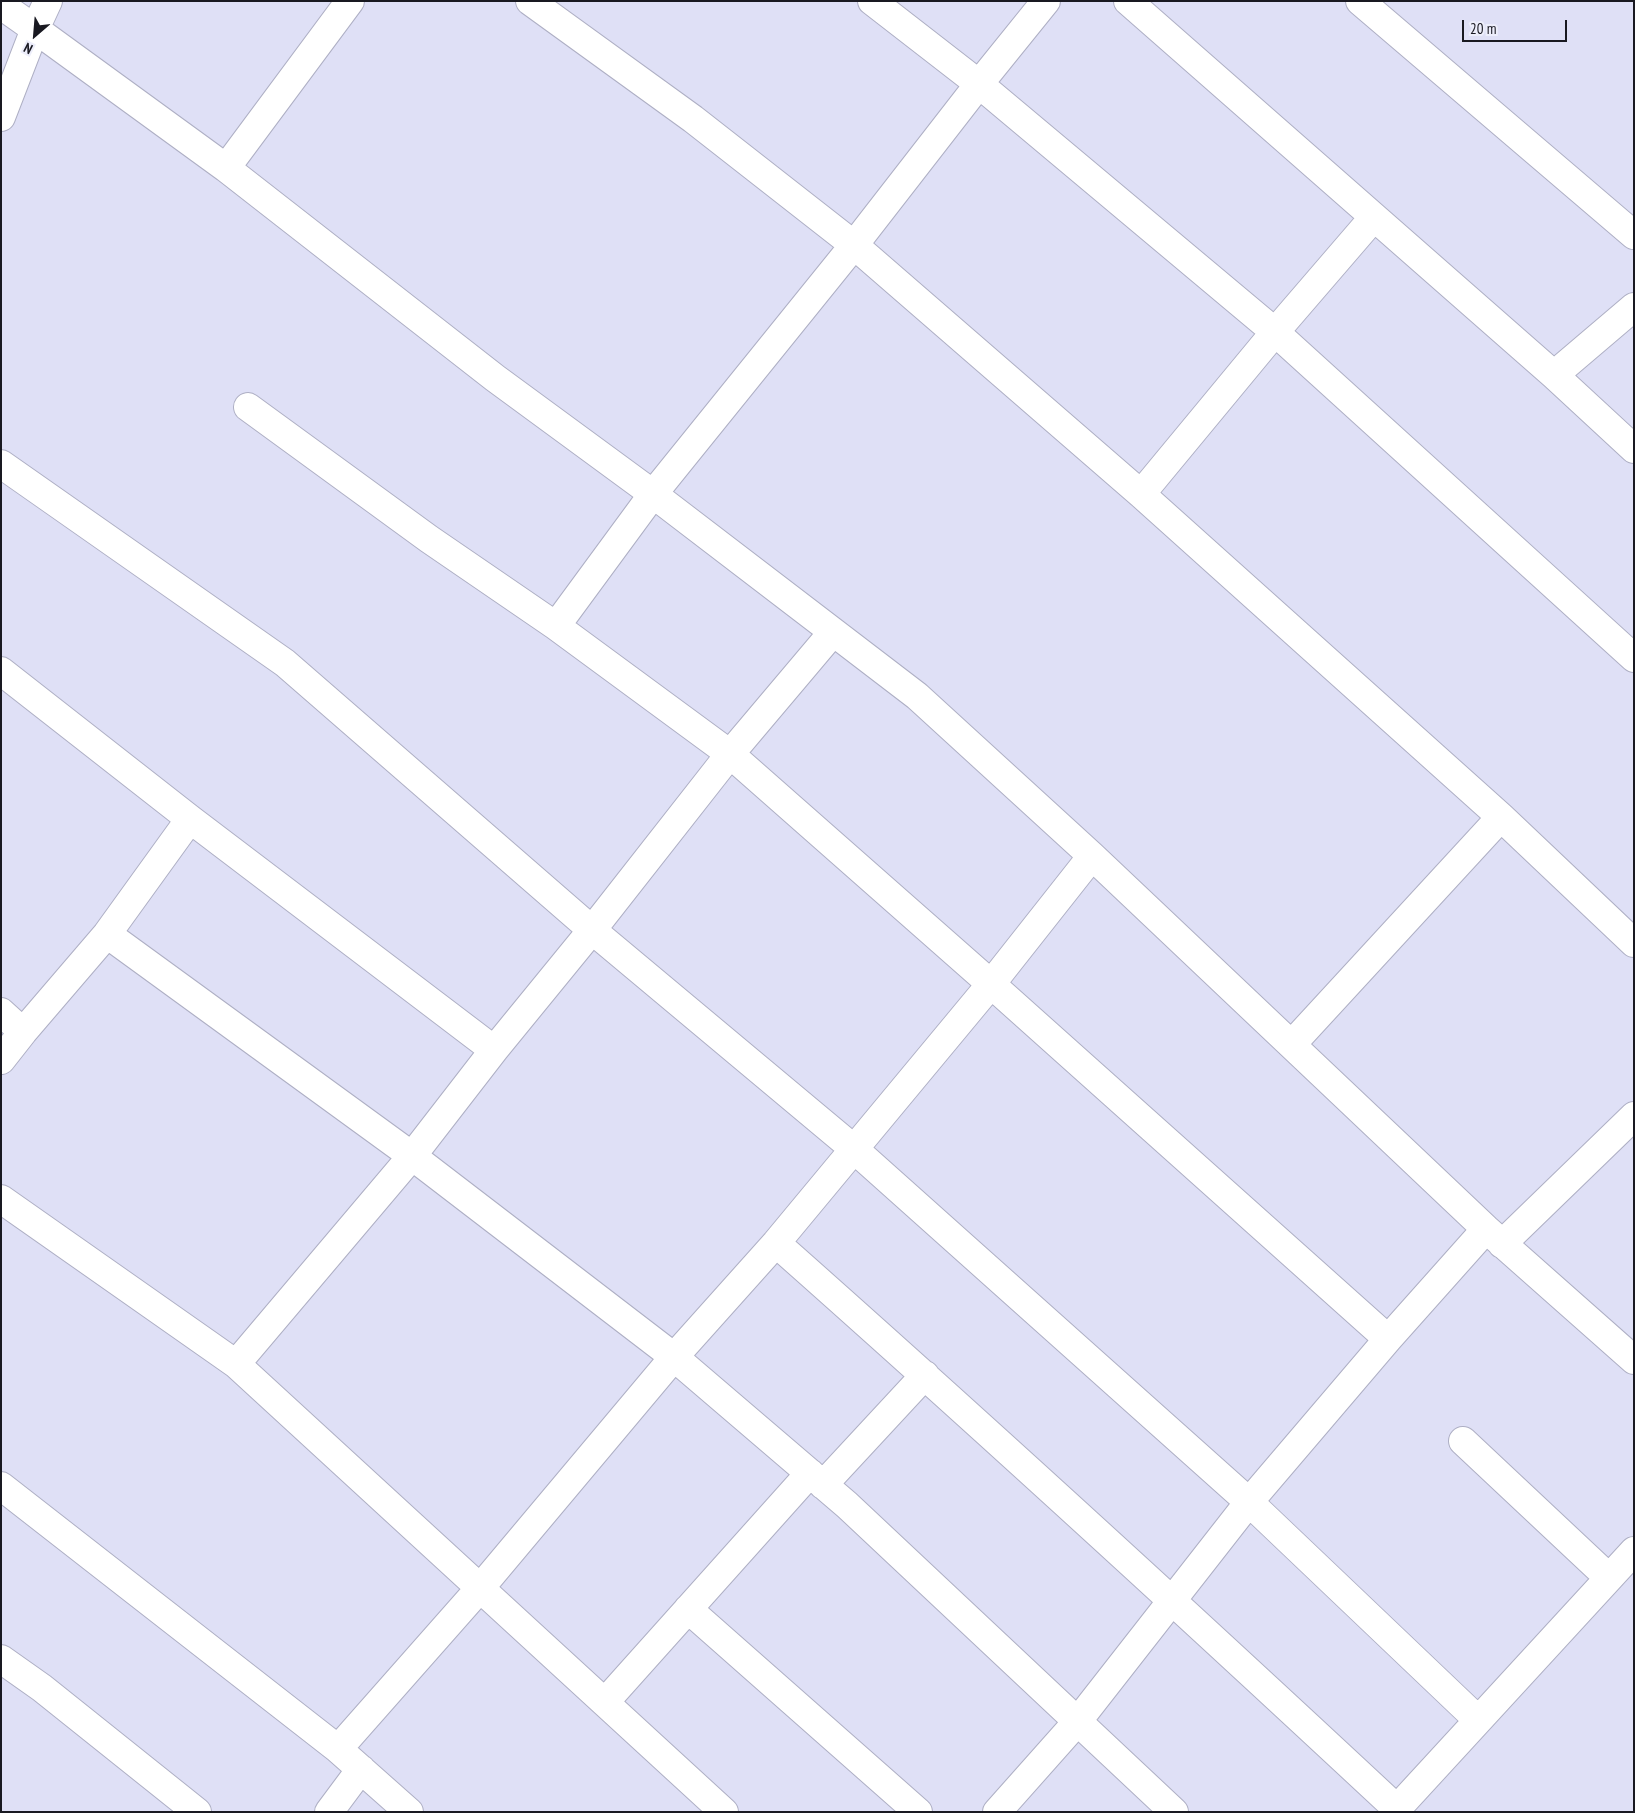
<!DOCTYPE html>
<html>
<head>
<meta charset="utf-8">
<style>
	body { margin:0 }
	#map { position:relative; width:1635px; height:1813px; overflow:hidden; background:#dfe0f6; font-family:"PT Sans Narrow",sans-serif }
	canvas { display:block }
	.frame { position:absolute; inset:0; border:2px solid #191921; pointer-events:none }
	.north { position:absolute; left:10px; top:10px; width:50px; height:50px; -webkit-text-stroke:4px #edeefb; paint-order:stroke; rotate:207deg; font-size:14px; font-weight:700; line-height:20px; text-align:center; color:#191921 }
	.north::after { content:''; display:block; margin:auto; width:18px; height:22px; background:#191921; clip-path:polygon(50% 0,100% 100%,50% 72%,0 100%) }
	.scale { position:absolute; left:1462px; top:20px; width:105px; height:22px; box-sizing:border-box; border:2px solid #191921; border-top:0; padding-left:6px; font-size:15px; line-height:18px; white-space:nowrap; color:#191921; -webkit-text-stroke:4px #edeefb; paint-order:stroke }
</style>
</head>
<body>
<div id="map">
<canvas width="1635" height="1813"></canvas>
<div class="frame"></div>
<div class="north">N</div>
<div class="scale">20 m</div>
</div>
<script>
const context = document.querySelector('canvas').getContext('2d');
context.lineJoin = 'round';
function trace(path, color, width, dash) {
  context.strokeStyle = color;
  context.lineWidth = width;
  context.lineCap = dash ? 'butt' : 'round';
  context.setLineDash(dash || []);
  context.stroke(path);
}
const minor = new Path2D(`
	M 48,1 L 35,29 L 226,168 L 495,378 L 653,494 L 917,696 L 1092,856 L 1486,1229 L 1634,1360
	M 530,1 L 693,119 L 854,245 L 1141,494 L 1501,817 L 1634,943
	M 872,1 L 979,84 L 1275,332 L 1634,658
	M 1128,1 L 1554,375 L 1634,449
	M 1360,1 L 1634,235
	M 1,5 L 35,29 L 1,117
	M 226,168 L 350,1
	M 1554,375 L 1634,307
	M 248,407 L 429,539 L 556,626 L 730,754 L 991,984 L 1388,1339
	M 1,464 L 285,663 L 592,930 L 854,1149 L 1249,1502 L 1478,1720
	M 1141,494 L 1275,332 L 1374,217
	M 556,626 L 653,494 L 854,245 L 979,84 L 1046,1
	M 1,671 L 190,819 L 494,1050
	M 107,934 L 412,1156 L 674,1357 L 847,1505 L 1174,1812
	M 1,1012 L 23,1032
	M 1292,1044 L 1501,817
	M 1,1060 L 23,1032 L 107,934 L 190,819
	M 1,1199 L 236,1364 L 724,1812
	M 776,1243 C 986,1429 1192,1618 1397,1809
	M 1502,1244 L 1634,1116
	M 236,1364 L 412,1156 L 494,1050 L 592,930 L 730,754 L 833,632
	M 1463,1441 L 1609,1578
	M 823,1485 L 925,1375
	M 1,1486 L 338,1749 L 409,1812
	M 688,1609 L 918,1812
	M 1,1659 L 42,1688 L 197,1812
	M 605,1702 L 810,1473
	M 338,1749 L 481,1587 L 674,1357 L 776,1243 L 991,984 L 1092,856
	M 329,1812 L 361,1769
	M 997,1812 L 1077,1722 L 1249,1502 L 1388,1339 L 1486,1229
	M 1394,1812 L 1634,1551`);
trace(minor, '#aeafc4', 30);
trace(minor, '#fff', 28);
</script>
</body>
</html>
